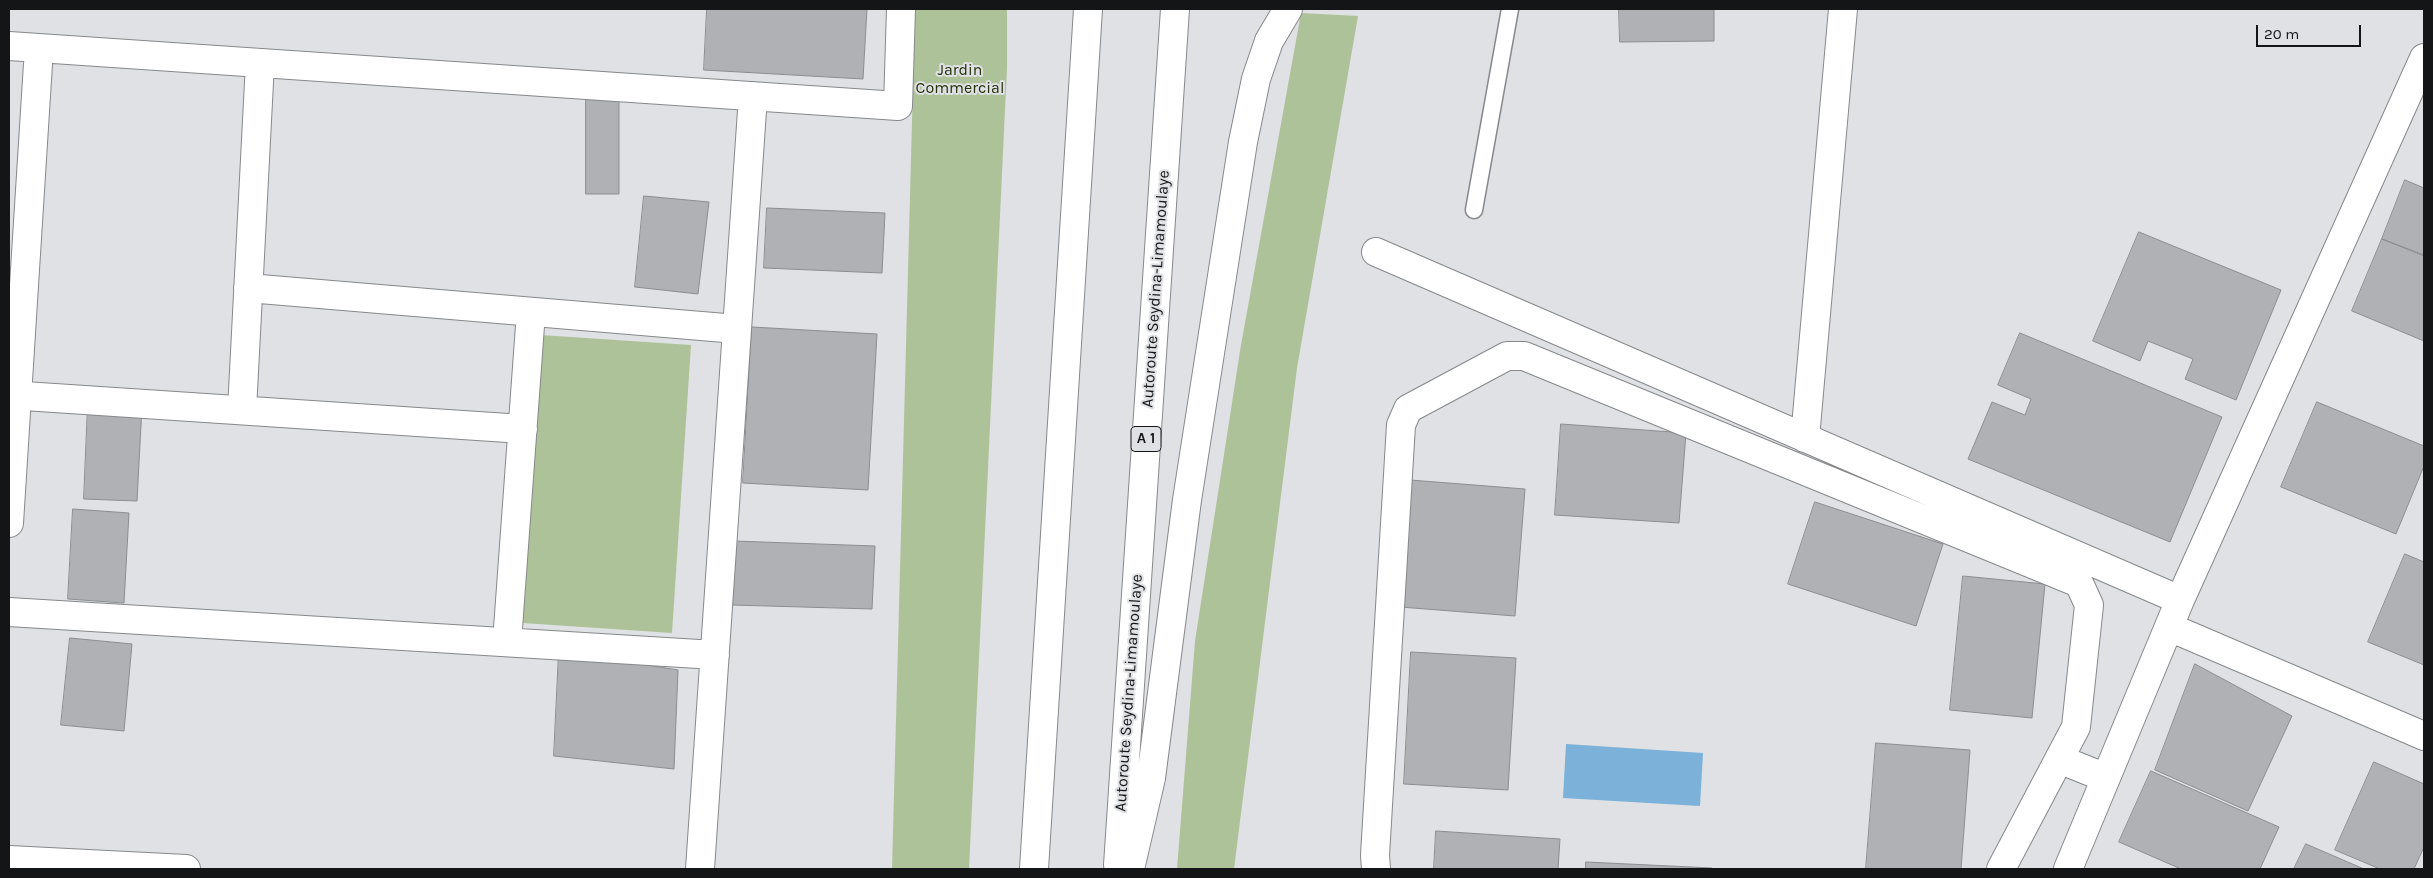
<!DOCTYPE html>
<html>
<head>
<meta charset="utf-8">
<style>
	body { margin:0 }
	#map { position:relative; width:2433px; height:878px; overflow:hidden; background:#dfe1e4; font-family:Karla,sans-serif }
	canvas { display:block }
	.frame { position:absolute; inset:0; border:10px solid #141516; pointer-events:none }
	.scale { position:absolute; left:2256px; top:25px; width:105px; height:22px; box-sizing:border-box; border:2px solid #141516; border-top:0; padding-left:6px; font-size:15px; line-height:18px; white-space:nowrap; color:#141516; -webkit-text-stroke:4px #dfe1e4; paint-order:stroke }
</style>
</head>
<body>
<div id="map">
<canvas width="2433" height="878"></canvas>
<div class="frame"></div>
<div class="scale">20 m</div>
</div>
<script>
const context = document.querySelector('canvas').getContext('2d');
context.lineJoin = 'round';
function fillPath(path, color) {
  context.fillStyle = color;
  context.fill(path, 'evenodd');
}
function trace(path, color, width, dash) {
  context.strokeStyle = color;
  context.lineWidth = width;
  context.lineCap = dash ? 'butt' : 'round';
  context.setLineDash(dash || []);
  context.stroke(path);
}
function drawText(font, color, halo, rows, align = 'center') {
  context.font = font + ' Karla,sans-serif';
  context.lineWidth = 4;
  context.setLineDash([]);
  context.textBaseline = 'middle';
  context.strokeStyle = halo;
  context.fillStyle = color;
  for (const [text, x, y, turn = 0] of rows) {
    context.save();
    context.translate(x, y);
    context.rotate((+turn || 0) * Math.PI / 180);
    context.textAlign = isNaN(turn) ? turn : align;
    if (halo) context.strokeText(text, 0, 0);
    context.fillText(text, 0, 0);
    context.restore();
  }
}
fillPath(new Path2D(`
	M 915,9 L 1007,9 L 1007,68 L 969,869 L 892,869 Z
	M 1301,13 L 1358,16 L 1297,368 L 1234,869 L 1177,869 L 1195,641 L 1241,345 Z
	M 541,335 L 691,345 L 672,633 L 523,623 Z`), '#aec299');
fillPath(new Path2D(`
	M 1566,744 L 1703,753 L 1700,806 L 1563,798 Z`), '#7cb1d9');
const building = new Path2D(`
	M 707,9 L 867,9 L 863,79 L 704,70 Z
	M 1619,9 L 1714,9 L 1714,41 L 1620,42 Z
	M 586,98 L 619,98 L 619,194 L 586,194 Z
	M 2405,180 L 2424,188 L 2424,255 L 2382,239 Z
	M 644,196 L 709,202 L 698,294 L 635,287 Z
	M 767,208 L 885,213 L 882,273 L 764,268 Z
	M 2139,232 L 2281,290 L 2236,400 L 2185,379 L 2193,359 L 2148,341 L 2140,361 L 2093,341 Z
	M 2382,239 L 2424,256 L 2424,341 L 2352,311 Z
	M 752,327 L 877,334 L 868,490 L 743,483 Z
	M 2020,333 L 2222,417 L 2170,542 L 1968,459 L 1992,402 L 2025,415 L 2031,399 L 1998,385 Z
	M 2317,402 L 2424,446 L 2424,466 L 2396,534 L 2281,487 Z
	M 88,404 L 142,406 L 137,501 L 84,499 Z
	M 1561,424 L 1686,433 L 1679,523 L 1555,515 Z
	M 1410,480 L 1525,489 L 1515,616 L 1400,607 Z
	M 1815,502 L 1943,544 L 1916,626 L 1788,584 Z
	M 73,509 L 129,513 L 124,603 L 68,599 Z
	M 734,541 L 875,546 L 872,609 L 732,605 Z
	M 2405,554 L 2424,562 L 2424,665 L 2368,642 Z
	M 1963,576 L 2045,584 L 2032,718 L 1950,710 Z
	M 70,638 L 132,644 L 124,731 L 61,725 Z
	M 559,651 L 678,670 L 674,769 L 554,756 Z
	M 1411,652 L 1516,658 L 1508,790 L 1404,784 Z
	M 2195,664 L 2292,716 L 2248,811 L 2155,770 Z
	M 1876,743 L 1970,750 L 1961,869 L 1866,869 Z
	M 2374,762 L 2424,784 L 2424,847 L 2414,869 L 2380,869 L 2335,850 Z
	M 2151,771 L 2279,827 L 2260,869 L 2181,869 L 2119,842 Z
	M 1436,831 L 1560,839 L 1558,869 L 1434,869 Z
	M 2306,844 L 2364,869 L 2294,869 Z
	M 1586,862 L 1712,868 L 1712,869 L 1586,869 Z`);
fillPath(building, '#afb1b4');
trace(building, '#8c8d90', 1);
const service = new Path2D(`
	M 1474,210 L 1510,9`);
const minor = new Path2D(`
	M 9,46 L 898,106 L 901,9
	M 1376,252 L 2180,600
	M 248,288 L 737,329
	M 9,395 L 523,429
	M 242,410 L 260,63
	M 1805,438 L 1843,9
	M 9,523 L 39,48
	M 9,612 L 715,655
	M 2169,627 L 2424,736
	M 507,642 L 531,312
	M 2059,759 L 2106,778
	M 9,860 L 186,869
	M 700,869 L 753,96
	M 1376,869 L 1375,855 L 1401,425 L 1408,409 L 1507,356 L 1524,356 L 2079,583 L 2089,605 L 2076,727 L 2001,869
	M 2068,869 L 2180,600 L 2424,58`);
const motorway = new Path2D(`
	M 1118,865 L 1175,9
	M 1034,869 L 1088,9
	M 1130,869 L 1151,778 L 1187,500 L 1243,142 L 1256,79 L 1269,41 L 1288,9`);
trace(service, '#86888a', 19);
trace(minor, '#86888a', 30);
trace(motorway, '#86888a', 30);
trace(service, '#fff', 16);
trace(minor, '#fff', 28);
trace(motorway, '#fff', 28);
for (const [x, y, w] of [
	[1146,439,30]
]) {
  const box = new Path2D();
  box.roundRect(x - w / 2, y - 12.5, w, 25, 4);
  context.fillStyle = '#dfe1e4';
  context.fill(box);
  trace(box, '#141516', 1);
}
drawText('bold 15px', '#141516', null, [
	["A 1",1146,439]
]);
drawText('16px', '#23330a', '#dfe1e4', [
	["Jardin",960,70],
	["Commercial",960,88]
]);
drawText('16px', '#141516', '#dfe1e4', [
	["Autoroute Seydina-Limamoulaye",1156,289,-86],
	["Autoroute Seydina-Limamoulaye",1129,693,-86]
]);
</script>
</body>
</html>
